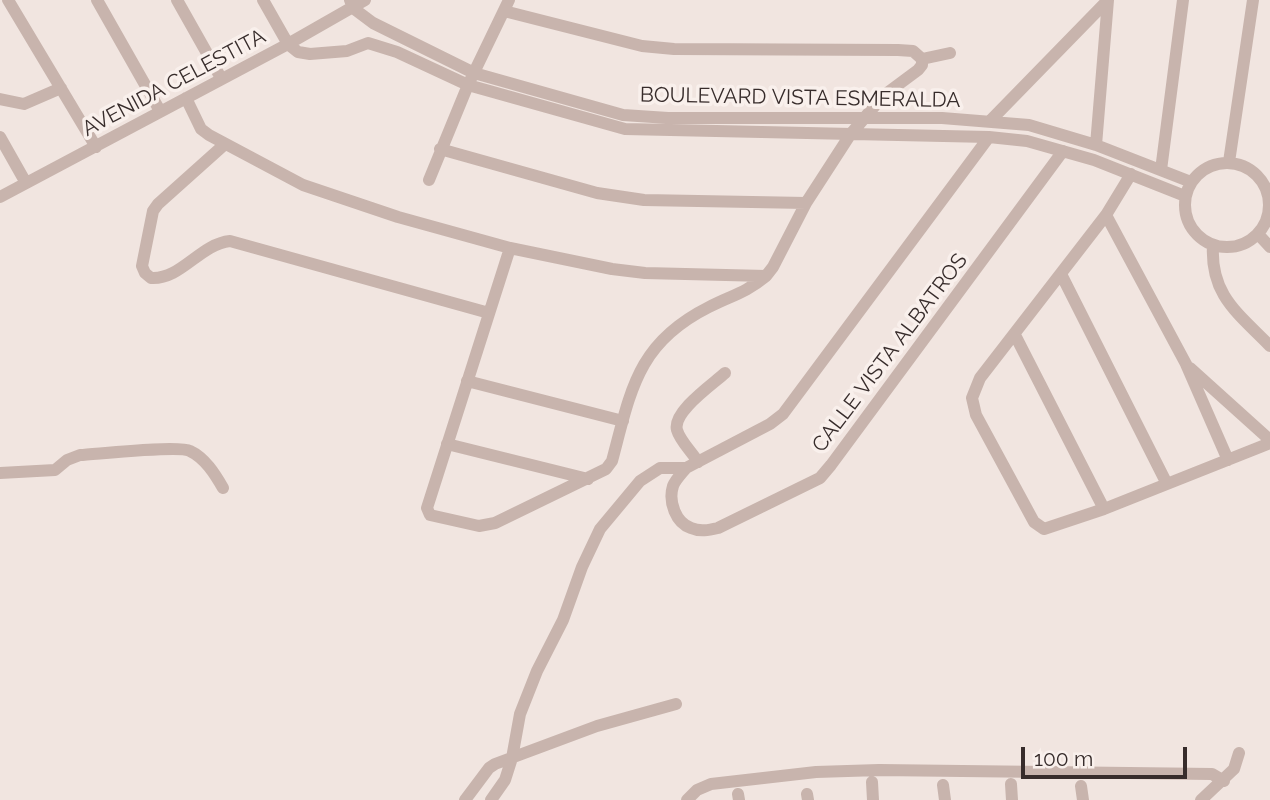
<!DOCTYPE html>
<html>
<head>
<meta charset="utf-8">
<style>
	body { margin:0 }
	#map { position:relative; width:1270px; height:800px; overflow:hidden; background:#f1e5e0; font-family:Raleway,sans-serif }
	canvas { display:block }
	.scale { position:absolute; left:1021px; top:747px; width:166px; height:32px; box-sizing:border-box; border:4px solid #372c2b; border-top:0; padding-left:9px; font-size:21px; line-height:24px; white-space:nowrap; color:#372c2b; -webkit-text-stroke:5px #f9f0ec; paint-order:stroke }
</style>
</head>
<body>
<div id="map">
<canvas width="1270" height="800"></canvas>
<div class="scale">100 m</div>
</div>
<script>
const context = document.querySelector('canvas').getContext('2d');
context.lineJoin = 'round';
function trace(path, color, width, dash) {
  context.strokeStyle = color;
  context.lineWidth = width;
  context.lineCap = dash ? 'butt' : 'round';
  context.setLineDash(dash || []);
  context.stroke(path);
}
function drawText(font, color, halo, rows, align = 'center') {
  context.font = font + ' Raleway,sans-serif';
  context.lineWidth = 7;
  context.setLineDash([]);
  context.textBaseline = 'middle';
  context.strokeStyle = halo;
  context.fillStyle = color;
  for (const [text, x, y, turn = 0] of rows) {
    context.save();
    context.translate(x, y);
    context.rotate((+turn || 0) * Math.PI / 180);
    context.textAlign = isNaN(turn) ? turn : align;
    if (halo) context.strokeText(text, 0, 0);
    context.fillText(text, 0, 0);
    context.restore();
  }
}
trace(new Path2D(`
	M 8,0 L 96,147
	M 97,0 L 160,111
	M 177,0 L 221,78
	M 263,0 L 288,44 L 298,52 L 310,54 L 347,51 L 368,43 L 397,52 L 468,85 L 625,129 L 989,137 L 1027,141 L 1094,160 L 1185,196
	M 350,0 L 353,8 L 373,23 L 474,73 L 623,115 L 668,118 L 942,118 L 1029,125 L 1096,145 L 1191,182
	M 504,11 L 642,46 L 674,49 L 898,50 L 913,51 L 922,59
	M 186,98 L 201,129 L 209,135 L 303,185 L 398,217 L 510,248 L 612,269 L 645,273 L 766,276 L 773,267 L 806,203 L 850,135 L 883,96 L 918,70 L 922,65 L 922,59 L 950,53
	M 0,99 L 24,104 L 61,88
	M 991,120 L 1108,0
	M 0,137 L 26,183
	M 989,137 L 783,414 L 770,424 L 686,468 C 682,473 675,480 673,486 C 668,502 676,523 691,528 C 700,532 709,530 718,528 L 820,478 L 831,465 L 1063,151
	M 225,144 L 158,204 L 153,211 L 142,266 L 145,273 L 151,278 C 181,280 200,244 230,241 L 489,313
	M 1096,145 L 1108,0
	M 440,149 L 597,193 L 644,200 L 806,203
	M 1229,162 L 1253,0
	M1185 205a42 42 0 1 1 84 0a42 42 0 1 1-84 0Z
	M 1161,170 L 1183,0
	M 1131,174 L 1106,215 L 980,378 L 972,398 L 976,415 L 1034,522 L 1044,529 L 1104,509 L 1270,443
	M 429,180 L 468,85 L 509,0
	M 0,197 L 288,44 L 365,0
	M 1106,215 L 1186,364 L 1228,460
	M 1258,234 L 1270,247
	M 1213,245 C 1210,295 1238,313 1270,346
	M 510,248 L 427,508 L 430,515 L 479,526 L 495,523 L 606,469 L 612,461 C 631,390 637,343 709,307 C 732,295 744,294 766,276
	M 1061,274 L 1167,484
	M 1015,335 L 1104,509
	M 1190,368 L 1270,440
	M 467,381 L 623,421
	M 447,444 L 588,479
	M 698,462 C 692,452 680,441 677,430 C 672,412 713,384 725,373
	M 0,473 L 55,470 L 67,460 L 80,455 C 98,454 179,445 190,451 C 205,458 215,474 223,488
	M 872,782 L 873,800
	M 1011,784 L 1012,800
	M 943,785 L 945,800
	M 1081,786 L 1083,800
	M 738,794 L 739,800
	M 807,794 L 808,800
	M 465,800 L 489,768 L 495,764 L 597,726 L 676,704
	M 491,800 L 505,780 L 512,758 L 520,714 L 537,671 L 563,620 L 582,567 L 600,529 L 640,481 L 660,468 L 686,468
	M 687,800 L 697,790 L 711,784 L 816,772 L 879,770 L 1212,774 L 1224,781
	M 1201,800 L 1234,769 L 1239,753`), '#c8b4ad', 12);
drawText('21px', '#372c2b', '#f9f0ec', [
	["AVENIDA CELESTITA",174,83,-28],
	["BOULEVARD VISTA ESMERALDA",800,98,1],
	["CALLE VISTA ALBATROS",890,353,-53]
]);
</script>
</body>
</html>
